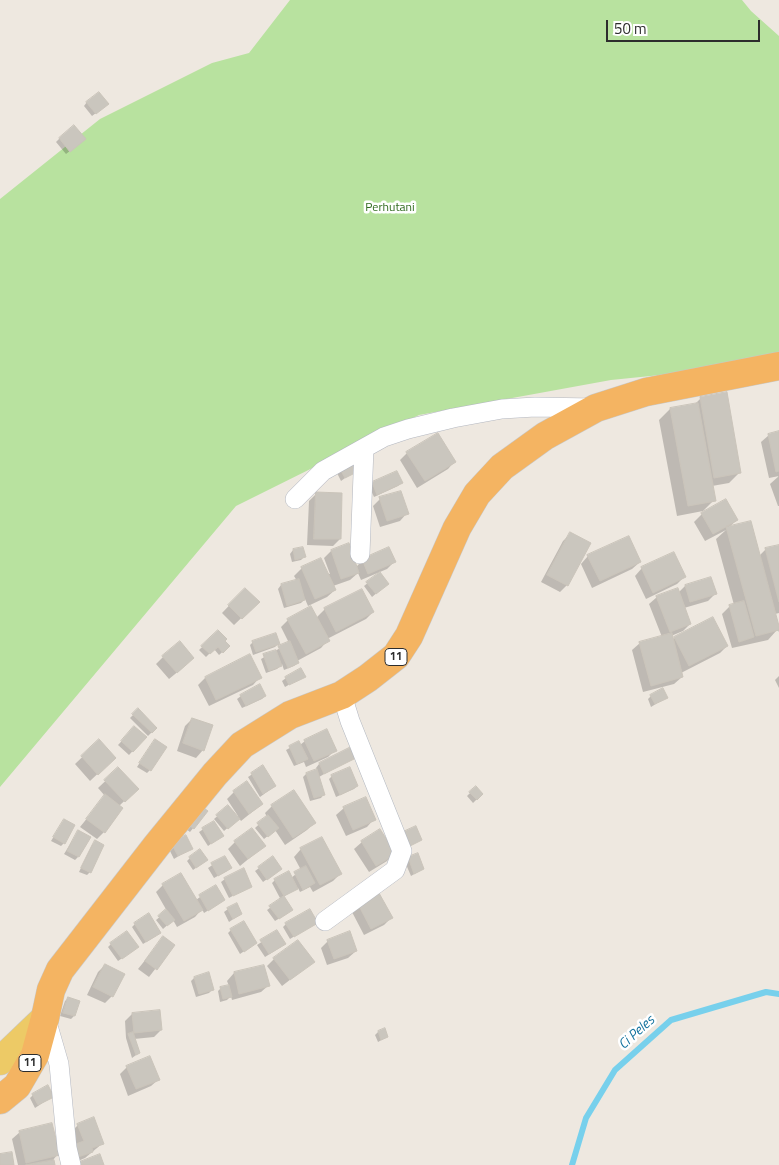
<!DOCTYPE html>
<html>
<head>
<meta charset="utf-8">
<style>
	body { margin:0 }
	#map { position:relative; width:779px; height:1165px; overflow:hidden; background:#eee8e0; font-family:"Titillium Web",sans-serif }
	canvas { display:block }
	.scale { position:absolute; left:606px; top:20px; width:154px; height:22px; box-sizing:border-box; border:2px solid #2d2d2d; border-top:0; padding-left:6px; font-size:15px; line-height:18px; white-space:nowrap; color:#2d2d2d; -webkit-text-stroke:4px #fff; paint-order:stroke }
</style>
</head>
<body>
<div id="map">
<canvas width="779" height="1165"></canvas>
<div class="scale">50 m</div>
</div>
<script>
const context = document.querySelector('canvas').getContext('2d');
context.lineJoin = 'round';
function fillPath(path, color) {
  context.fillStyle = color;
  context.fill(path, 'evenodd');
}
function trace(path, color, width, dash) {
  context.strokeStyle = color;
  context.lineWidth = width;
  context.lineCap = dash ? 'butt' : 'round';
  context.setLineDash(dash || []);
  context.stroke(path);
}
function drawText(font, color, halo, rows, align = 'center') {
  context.font = font + ' "Titillium Web",sans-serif';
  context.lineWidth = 5;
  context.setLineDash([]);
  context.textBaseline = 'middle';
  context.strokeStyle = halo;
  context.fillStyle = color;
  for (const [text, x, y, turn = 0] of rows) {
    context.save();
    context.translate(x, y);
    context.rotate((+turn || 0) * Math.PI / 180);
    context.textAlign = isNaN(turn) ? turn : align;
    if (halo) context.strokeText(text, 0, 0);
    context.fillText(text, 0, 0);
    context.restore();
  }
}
fillPath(new Path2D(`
	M 290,0 L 742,0 L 751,11 L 779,36 L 779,354 L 690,372 L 611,380 L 419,415 L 236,506 L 0,787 L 0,199 L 100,119 L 212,63 L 249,53 Z`), '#b8e29f');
fillPath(new Path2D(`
	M 87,102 L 104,107 L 92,116 L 84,106 Z
	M 60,138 L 81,142 L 66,154 L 56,142 Z
	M 701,398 L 740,472 L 729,483 L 712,486 L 714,500 L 703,511 L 677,516 L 659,420 L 670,409 L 694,405 Z
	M 779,432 L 779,506 L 778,506 L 770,484 L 779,476 L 769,478 L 761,442 L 769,435 Z
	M 437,434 L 455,461 L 448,469 L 417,488 L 400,460 L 407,453 Z
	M 340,470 L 355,471 L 341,481 L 337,473 Z
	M 397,473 L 401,483 L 398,486 L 374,497 L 369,486 L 372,483 Z
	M 316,494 L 340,539 L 333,546 L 307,545 L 309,501 Z
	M 380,499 L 407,513 L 400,521 L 380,527 L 373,506 Z
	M 726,501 L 737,520 L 728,528 L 759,556 L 766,549 L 779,546 L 779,613 L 775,614 L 779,632 L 777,630 L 768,640 L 732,648 L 722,614 L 729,607 L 734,605 L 716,539 L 726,530 L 705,541 L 694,522 L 702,514 Z
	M 570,534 L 567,585 L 560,592 L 541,582 L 563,541 Z
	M 302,548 L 304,557 L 301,560 L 292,562 L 290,554 L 293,550 Z
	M 331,551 L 356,567 L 363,560 L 394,562 L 387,569 L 361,580 L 358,573 L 350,580 L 333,586 L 335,590 L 327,597 L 308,606 L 305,599 L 301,603 L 284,608 L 278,589 L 281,585 L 297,581 L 294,576 L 302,568 L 330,574 L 324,558 Z
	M 588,556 L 640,562 L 632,569 L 592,588 L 581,564 Z
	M 642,568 L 684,577 L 677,584 L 646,599 L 635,576 Z
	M 379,574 L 384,587 L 372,597 L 364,586 Z
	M 710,578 L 715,594 L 708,601 L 684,608 L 690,624 L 683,631 L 671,636 L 672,640 L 675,638 L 727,646 L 720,653 L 681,673 L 682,677 L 674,684 L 643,692 L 632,650 L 640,643 L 662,637 L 649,604 L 657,597 L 678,593 L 685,586 Z
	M 245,589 L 258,602 L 234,625 L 222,613 Z
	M 325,609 L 373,612 L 366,619 L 327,639 L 328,640 L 321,648 L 297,661 L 298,663 L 294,666 L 284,670 L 282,664 L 277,669 L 266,673 L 261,659 L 289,643 L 281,627 L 288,620 L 316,618 Z
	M 218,632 L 229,646 L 219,655 L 214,649 L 206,657 L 199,650 Z
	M 253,642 L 278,644 L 275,647 L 253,655 L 250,645 Z
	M 163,657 L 186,665 L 169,679 L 156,664 Z
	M 304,676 L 285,687 L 282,681 L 286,678 Z
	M 779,676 L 779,688 L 775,680 Z
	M 260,677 L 253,685 L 209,706 L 198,685 L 205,678 Z
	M 241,696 L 265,696 L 262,699 L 242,708 L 237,699 Z
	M 651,696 L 667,697 L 651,707 L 648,699 Z
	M 138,710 L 156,728 L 148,736 L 130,718 Z
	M 192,719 L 203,750 L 196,758 L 177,751 L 185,726 Z
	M 134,728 L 145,738 L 129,755 L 118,745 Z
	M 99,741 L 107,765 L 90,781 L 75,764 Z
	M 305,741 L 335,750 L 328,757 L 306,767 L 304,762 L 294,766 L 286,750 L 299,743 L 300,745 Z
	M 152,744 L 150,770 L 147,773 L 137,767 Z
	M 350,749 L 354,757 L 319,777 L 324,794 L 321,798 L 310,801 L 303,777 L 306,774 L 317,770 L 316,768 L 319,764 Z
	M 263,767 L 275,786 L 260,797 L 248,777 Z
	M 118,769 L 137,789 L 119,806 L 104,832 L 97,839 L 80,827 L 105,796 L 98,788 Z
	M 332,776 L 357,786 L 354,789 L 336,797 L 329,779 Z
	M 476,787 L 482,794 L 473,803 L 467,796 Z
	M 234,792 L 262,804 L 241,821 L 239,818 L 224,831 L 214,819 L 228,807 L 237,817 L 238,816 L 227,799 Z
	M 294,792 L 314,823 L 307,830 L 285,845 L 275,830 L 264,839 L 255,828 L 267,817 L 265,813 L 272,806 Z
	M 344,808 L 374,819 L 367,827 L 346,836 L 336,815 Z
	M 206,812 L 190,832 L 182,826 Z
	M 64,820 L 64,843 L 61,846 L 51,841 Z
	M 214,822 L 222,836 L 208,846 L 199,832 Z
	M 78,832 L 78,857 L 75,860 L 64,854 Z
	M 95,842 L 90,872 L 87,875 L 79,872 L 92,845 Z
	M 235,842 L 264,846 L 240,866 L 228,849 Z
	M 362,842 L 394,853 L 387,861 L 369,872 L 354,849 Z
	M 171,844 L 191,848 L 174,859 L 168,847 Z
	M 301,849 L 340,874 L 333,881 L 313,892 L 310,887 L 300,892 L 298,888 L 283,897 L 288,913 L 275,921 L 267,910 L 281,900 L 272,883 L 275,880 L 291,878 L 301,870 L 294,857 Z
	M 224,857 L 227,871 L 214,878 L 208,868 Z
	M 190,858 L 203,863 L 193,870 L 187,861 Z
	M 273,858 L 277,872 L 263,882 L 255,871 Z
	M 408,858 L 423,869 L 411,876 L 405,862 Z
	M 225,879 L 251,886 L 229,898 L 221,882 Z
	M 163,885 L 196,900 L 215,886 L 220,903 L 204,913 L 202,909 L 195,917 L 177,927 L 173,920 L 163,929 L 156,920 L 167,911 L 156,892 Z
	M 359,905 L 391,918 L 384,925 L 364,935 L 352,912 Z
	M 228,909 L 241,914 L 229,922 L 224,912 Z
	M 316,923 L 290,939 L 283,927 L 286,924 Z
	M 135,924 L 156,936 L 143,944 L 132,927 Z
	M 231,930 L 256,943 L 240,954 L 228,933 Z
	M 277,932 L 281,947 L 265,957 L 257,945 Z
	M 163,938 L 173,946 L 149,977 L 138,969 Z
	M 328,941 L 356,951 L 348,958 L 327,965 L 321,948 Z
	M 111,944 L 134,950 L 118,961 L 108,947 Z
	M 274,959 L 313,962 L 282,986 L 267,966 Z
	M 105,965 L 112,996 L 105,1003 L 87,995 L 98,972 Z
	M 234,973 L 269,985 L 261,992 L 232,1000 L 231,996 L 227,1000 L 220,1002 L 218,991 L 221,988 L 229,986 L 227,981 Z
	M 194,978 L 213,989 L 209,993 L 196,997 L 191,981 Z
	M 68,998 L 74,1016 L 71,1019 L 60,1016 L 65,1001 Z
	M 132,1014 L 161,1030 L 154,1037 L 134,1039 L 139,1053 L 132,1058 L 126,1038 L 125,1021 Z
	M 378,1032 L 387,1037 L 378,1042 L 375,1035 Z
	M 127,1067 L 159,1079 L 151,1086 L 128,1096 L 120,1074 Z
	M 33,1095 L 53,1096 L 35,1108 L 30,1098 Z
	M 78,1125 L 103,1143 L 85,1158 L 71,1164 L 71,1132 Z
	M 20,1132 L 58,1154 L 53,1160 L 54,1165 L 18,1165 L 12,1139 Z`), '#0003');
trace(new Path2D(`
	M 572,1165 L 586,1118 L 615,1070 L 671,1020 L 766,992 L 779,994`), '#77d0ec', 6);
const building = new Path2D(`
	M 99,92 L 109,104 L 96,114 L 86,102 Z
	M 74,125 L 86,139 L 70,152 L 59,138 Z
	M 727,392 L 741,473 L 714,478 L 700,397 Z
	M 698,403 L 716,501 L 688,506 L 670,408 Z
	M 779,431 L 779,471 L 776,472 L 768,434 Z
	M 438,433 L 456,462 L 425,481 L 406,452 Z
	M 351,462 L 357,472 L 345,478 L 340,469 Z
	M 397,471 L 403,483 L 377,495 L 372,482 Z
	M 401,491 L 409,514 L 387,521 L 379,497 Z
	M 316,492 L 342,493 L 341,539 L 314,539 Z
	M 726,499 L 738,520 L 713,534 L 701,513 Z
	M 751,521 L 779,626 L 779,630 L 756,636 L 726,527 Z
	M 570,532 L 591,543 L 568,586 L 547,575 Z
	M 629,536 L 641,562 L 600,581 L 587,555 Z
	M 349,543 L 359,573 L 341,579 L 331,550 Z
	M 779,545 L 779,602 L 765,548 Z
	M 303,547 L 306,557 L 295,560 L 293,549 Z
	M 389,547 L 396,562 L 368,574 L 362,559 Z
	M 674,552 L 686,577 L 653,593 L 641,567 Z
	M 321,558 L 336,590 L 315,599 L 301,567 Z
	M 380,572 L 389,584 L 376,594 L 366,582 Z
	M 711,577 L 717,594 L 690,602 L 685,585 Z
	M 299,579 L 305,600 L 287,606 L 281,584 Z
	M 245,588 L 260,602 L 242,619 L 228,605 Z
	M 678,588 L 691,624 L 670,632 L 656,596 Z
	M 362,589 L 374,612 L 336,632 L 324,608 Z
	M 744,601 L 754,637 L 739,642 L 729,605 Z
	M 311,606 L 330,641 L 306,654 L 287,619 Z
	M 713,617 L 728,646 L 689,666 L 674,637 Z
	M 218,630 L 227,639 L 225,641 L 230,646 L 223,653 L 218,647 L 210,654 L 201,646 Z
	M 276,633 L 280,644 L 256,652 L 252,641 Z
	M 672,633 L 683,677 L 651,686 L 639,642 Z
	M 180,641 L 194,658 L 177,673 L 162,656 Z
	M 290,641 L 299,663 L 288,668 L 278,646 Z
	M 276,650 L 282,666 L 269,671 L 263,654 Z
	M 250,654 L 262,678 L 216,700 L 205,677 Z
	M 301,668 L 306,677 L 289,685 L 285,677 Z
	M 260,684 L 266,696 L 246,706 L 240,695 Z
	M 663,688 L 668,698 L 655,704 L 650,695 Z
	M 138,708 L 157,728 L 152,733 L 132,714 Z
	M 192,718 L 213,725 L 204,751 L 183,743 Z
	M 134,726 L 147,737 L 133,752 L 121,741 Z
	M 327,729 L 337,751 L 314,761 L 304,740 Z
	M 99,739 L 116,758 L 98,775 L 81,756 Z
	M 155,739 L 167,747 L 151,771 L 139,763 Z
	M 299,741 L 308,759 L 297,764 L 289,746 Z
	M 351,747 L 356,758 L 324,774 L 319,763 Z
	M 263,765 L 276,786 L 263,794 L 251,773 Z
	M 118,767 L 139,789 L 125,802 L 104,780 Z
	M 350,767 L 358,786 L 340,795 L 331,775 Z
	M 317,769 L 325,795 L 314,798 L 306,773 Z
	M 247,781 L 263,804 L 249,814 L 233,791 Z
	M 476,786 L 483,794 L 477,800 L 469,792 Z
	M 294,790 L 316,823 L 293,838 L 271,805 Z
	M 105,794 L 123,808 L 105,833 L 86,819 Z
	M 366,797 L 376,820 L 353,830 L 343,807 Z
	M 198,804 L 208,811 L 194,829 L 185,822 Z
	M 228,805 L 240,819 L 228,829 L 216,815 Z
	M 268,815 L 279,828 L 268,837 L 257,823 Z
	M 64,819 L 75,825 L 65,844 L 53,837 Z
	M 214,821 L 224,836 L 211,844 L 202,828 Z
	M 416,826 L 422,840 L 410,846 L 403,832 Z
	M 252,828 L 266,846 L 248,859 L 234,841 Z
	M 380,829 L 396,854 L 376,866 L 361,841 Z
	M 78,830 L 91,837 L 79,857 L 67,851 Z
	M 186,835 L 193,849 L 178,856 L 171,843 Z
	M 322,837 L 342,874 L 320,885 L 300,848 Z
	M 95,840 L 104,845 L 91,873 L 81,868 Z
	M 200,849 L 208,860 L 196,868 L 189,857 Z
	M 418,853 L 424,869 L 414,874 L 408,857 Z
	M 225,856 L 232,868 L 218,876 L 211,863 Z
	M 273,856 L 282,869 L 267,880 L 258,867 Z
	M 306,866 L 315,883 L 303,890 L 294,872 Z
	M 244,868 L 252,887 L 233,896 L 224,878 Z
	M 289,871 L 298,889 L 284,896 L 274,879 Z
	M 181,873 L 203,910 L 184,921 L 162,884 Z
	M 216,885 L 225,900 L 208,911 L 199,895 Z
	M 379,893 L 393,918 L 371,929 L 358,904 Z
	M 284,896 L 293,910 L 279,919 L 269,906 Z
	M 237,903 L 242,914 L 233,919 L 227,908 Z
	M 166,909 L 175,920 L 167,926 L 158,916 Z
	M 310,909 L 318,923 L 294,937 L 285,923 Z
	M 149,913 L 161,933 L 146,942 L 134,923 Z
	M 244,921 L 257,943 L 244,952 L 230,929 Z
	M 277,930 L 286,944 L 269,954 L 260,940 Z
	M 127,931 L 139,947 L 122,959 L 110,943 Z
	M 350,931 L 357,951 L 334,959 L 327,940 Z
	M 163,936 L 175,945 L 157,970 L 145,961 Z
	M 298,940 L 315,962 L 290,980 L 273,958 Z
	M 105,964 L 125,974 L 113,997 L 93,987 Z
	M 264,965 L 270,986 L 239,994 L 234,972 Z
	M 209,972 L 214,990 L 199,994 L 194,977 Z
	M 229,985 L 232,997 L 223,999 L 220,987 Z
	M 68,997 L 80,1001 L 75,1016 L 63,1013 Z
	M 160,1010 L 162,1030 L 134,1033 L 132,1013 Z
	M 385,1028 L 388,1037 L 381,1040 L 378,1031 Z
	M 133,1032 L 140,1053 L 136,1055 L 128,1034 Z
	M 150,1056 L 160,1080 L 136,1089 L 126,1066 Z
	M 48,1085 L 54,1097 L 38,1105 L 32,1094 Z
	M 94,1117 L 104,1144 L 92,1148 L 93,1152 L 78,1157 L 73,1145 L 84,1141 L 77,1124 Z
	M 52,1123 L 60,1155 L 26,1163 L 19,1131 Z
	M 12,1152 L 14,1165 L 0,1165 L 0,1154 Z
	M 100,1154 L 104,1165 L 77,1165 L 77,1163 Z
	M 54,1160 L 55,1165 L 26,1165 Z`);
fillPath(building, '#cac6be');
trace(building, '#cac4ba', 1);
const minor = new Path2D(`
	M 295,499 L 323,471 L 384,437 L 408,429 L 453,418 L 502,409 L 535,407 L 594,408
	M 360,554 L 364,448
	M 325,921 L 395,870 L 402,851 L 350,721 L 342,695
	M 46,1019 L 59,1064 L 67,1148 L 71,1165`);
const primary = new Path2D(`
	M 0,1061 L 45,1018`);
const trunk = new Path2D(`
	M 0,1100 L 17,1086 L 35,1055 L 45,1018 L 51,990 L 60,970 L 157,845 L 215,774 L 242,745 L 290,715 L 342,695 L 368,678 L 396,656 L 409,636 L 457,528 L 477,494 L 502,467 L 545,436 L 596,408 L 646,392 L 779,366`);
trace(minor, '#b3b7c0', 20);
trace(primary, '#c8c8c8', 29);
trace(trunk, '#c8c8c8', 29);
trace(minor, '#fff', 19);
trace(primary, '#edca66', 28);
trace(trunk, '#f4b462', 28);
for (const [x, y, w] of [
	[396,657,22],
	[30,1063,22]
]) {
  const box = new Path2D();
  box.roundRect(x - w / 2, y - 8.5, w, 17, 4);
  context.fillStyle = '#fff';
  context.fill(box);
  trace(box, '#2d2d2d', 1);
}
drawText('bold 11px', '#2d2d2d', null, [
	["11",396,657],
	["11",30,1063]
]);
drawText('12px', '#2f6a1d', '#fff', [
	["Perhutani",390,208]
]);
drawText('italic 14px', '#11719d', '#fff', [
	["Ci Peles",637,1033,-42]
]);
</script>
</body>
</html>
